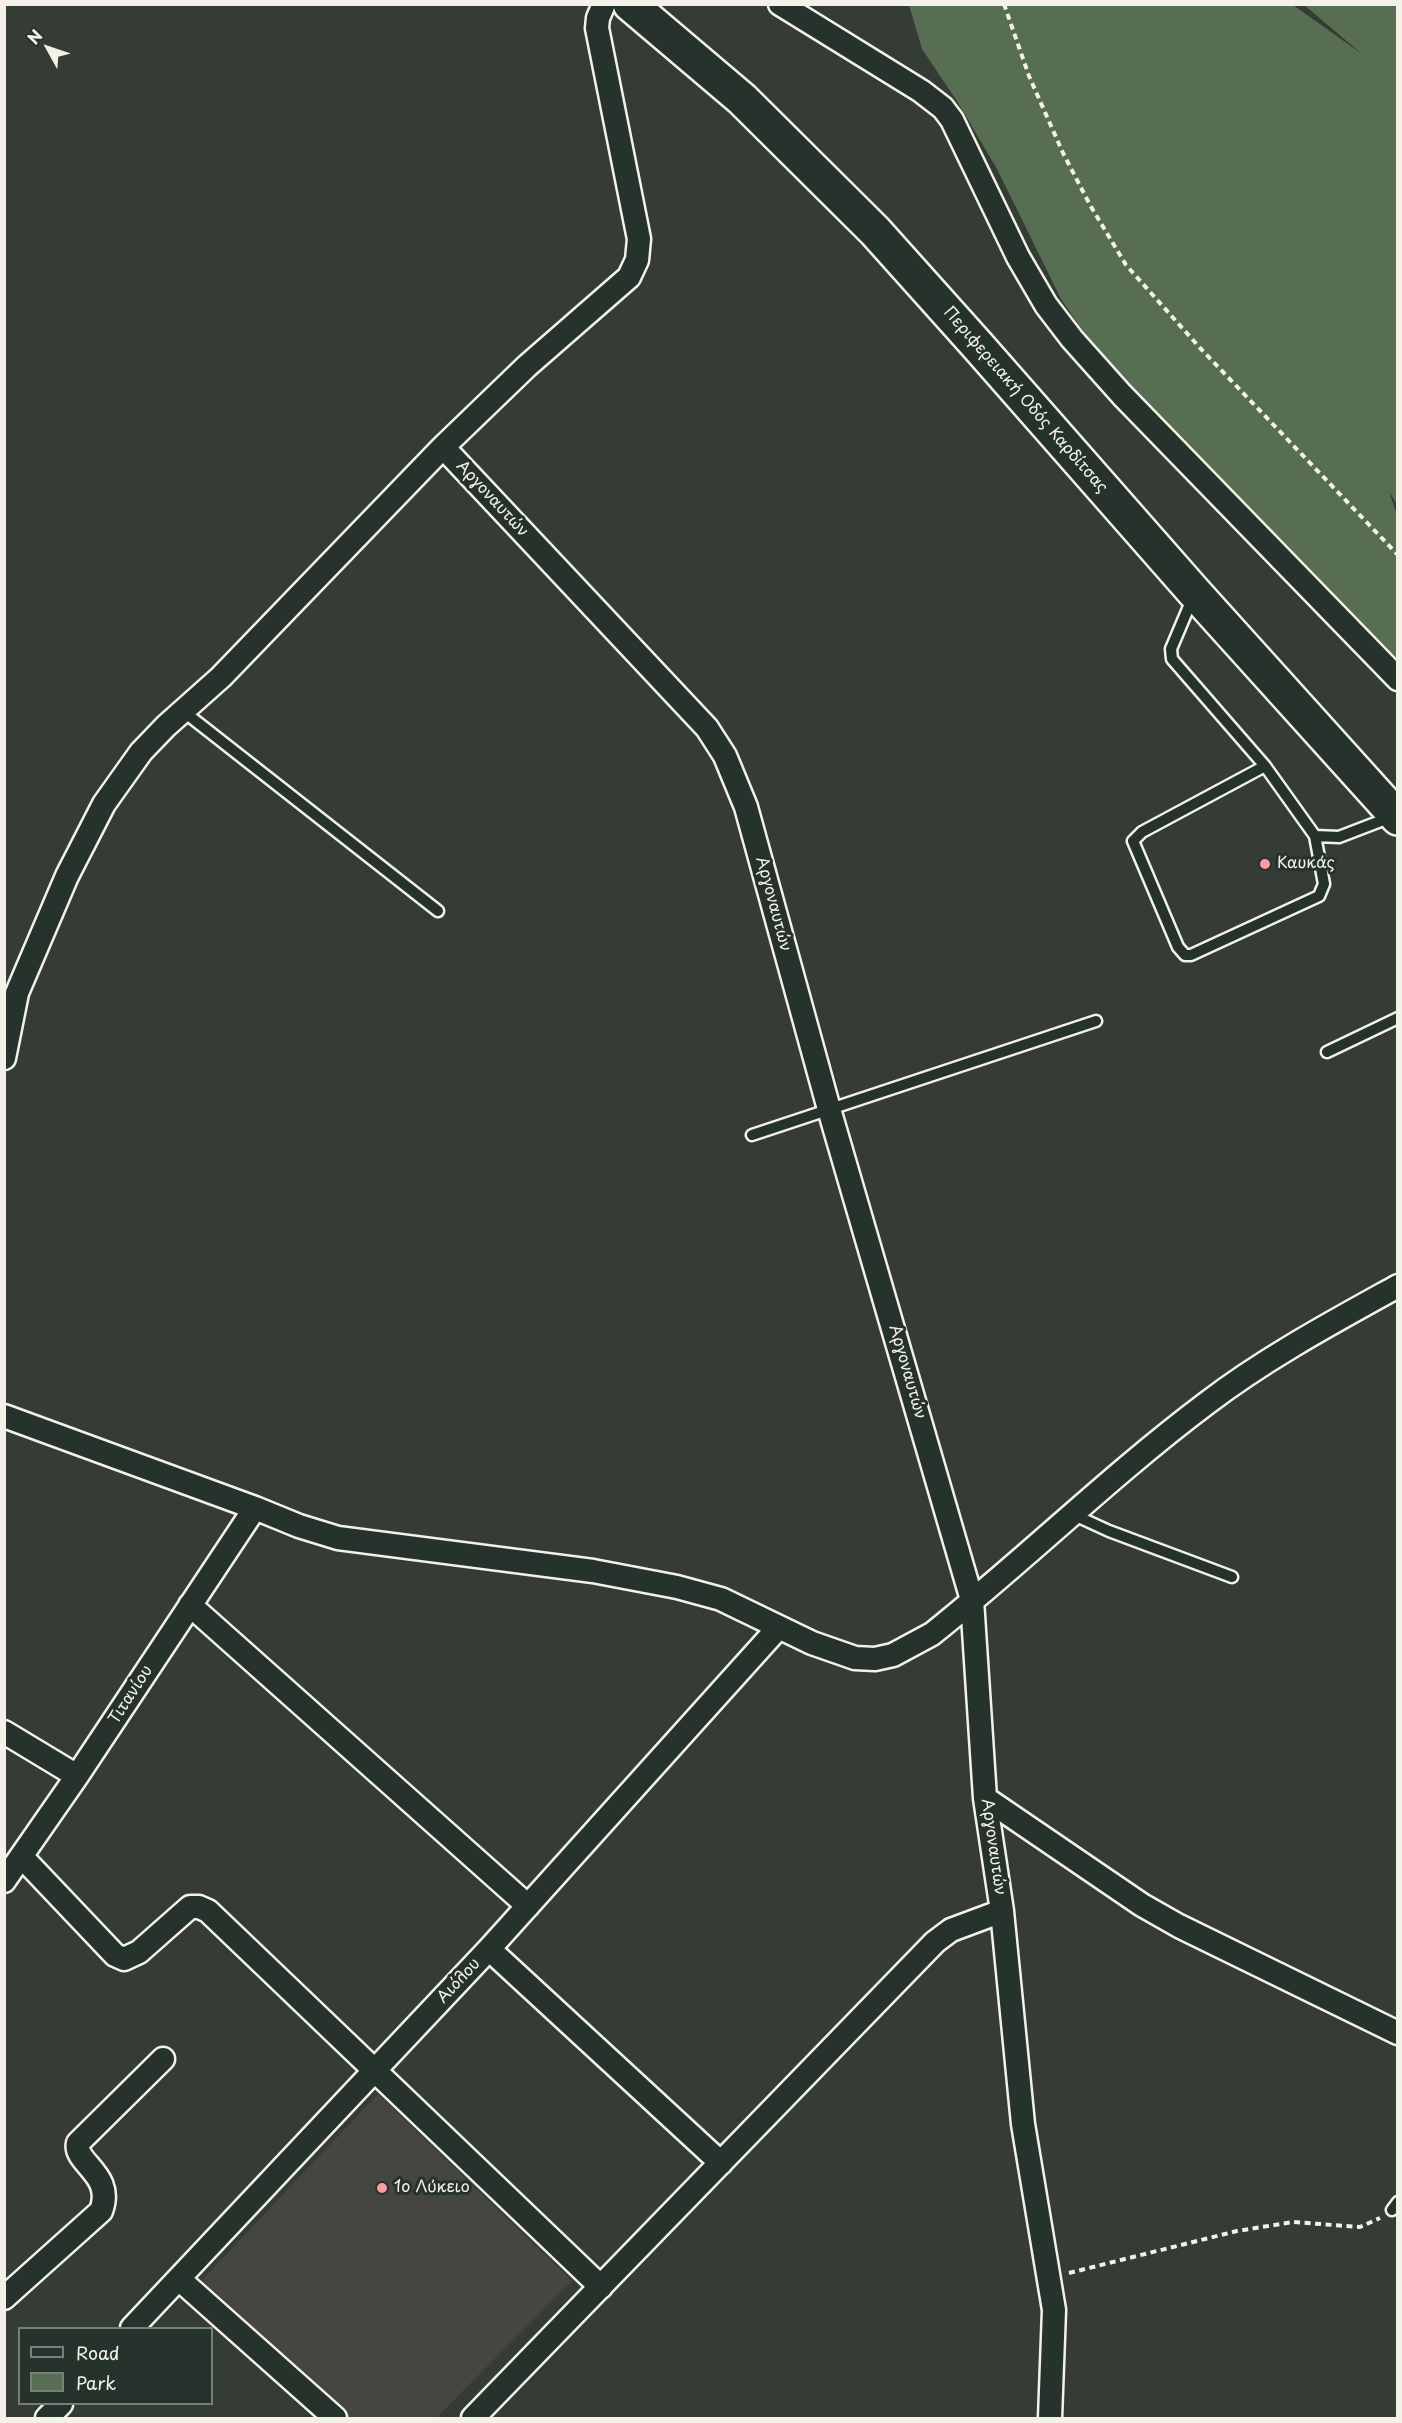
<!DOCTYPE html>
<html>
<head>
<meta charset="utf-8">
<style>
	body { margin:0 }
	#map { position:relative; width:1402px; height:2423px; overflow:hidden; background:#343c35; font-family:"Playpen Sans",sans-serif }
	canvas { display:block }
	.frame { position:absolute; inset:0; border:6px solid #f4f1e8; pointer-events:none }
	.legend { position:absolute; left:18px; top:2327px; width:195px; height:78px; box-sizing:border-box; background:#26332d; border:2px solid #787f78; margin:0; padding:8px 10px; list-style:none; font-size:18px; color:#f4f1e8 }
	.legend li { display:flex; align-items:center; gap:12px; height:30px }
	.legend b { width:30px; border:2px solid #787f78 }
	.north { position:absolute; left:18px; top:18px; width:60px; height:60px; -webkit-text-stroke:4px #26332d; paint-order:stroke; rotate:310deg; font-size:16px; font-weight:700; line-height:24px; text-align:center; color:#f4f1e8 }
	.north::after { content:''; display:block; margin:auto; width:21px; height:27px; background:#f4f1e8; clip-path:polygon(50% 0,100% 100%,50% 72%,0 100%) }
</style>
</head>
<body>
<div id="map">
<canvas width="1402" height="2423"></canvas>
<div class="frame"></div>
<ul class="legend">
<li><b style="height:8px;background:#26332d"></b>Road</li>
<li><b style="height:16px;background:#576e52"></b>Park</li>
</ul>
<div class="north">N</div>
</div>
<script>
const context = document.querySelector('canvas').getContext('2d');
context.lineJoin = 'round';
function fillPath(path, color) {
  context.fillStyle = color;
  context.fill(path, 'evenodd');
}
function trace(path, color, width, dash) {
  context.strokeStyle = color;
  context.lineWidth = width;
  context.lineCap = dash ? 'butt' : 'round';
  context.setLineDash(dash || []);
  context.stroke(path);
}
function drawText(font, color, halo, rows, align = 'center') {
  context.font = font + ' "Playpen Sans",sans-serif';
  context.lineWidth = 6;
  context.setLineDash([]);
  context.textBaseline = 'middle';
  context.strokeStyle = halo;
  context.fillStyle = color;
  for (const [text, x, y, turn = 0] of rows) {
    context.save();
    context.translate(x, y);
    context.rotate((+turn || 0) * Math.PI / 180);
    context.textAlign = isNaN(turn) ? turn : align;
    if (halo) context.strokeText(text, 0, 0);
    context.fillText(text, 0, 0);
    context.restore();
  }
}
fillPath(new Path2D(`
	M 378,2094 L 572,2281 L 436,2418 L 351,2418 L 201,2281 Z`), '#44463f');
fillPath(new Path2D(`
	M 909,5 L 1293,5 L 1362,54 L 1304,5 L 1397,5 L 1397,505 L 1389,491 L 1397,515 L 1397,659 L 1100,356 L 1061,299 L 997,169 L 957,101 L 922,49 Z`), '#576e52');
const lane = new Path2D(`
	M 1193,597 L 1171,649 L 1172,659 L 1265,766 L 1315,836 L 1339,837 L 1391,817
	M 183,711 L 438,911
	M 1265,766 L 1142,832 L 1133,841 L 1178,947 L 1185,955 L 1191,955 L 1319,896 L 1324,884 L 1315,836
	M 1327,1052 L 1398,1018
	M 752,1135 L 1096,1021
	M 1072,1514 L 1109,1531 L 1232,1577
	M 1392,2210 L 1398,2202`);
const street = new Path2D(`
	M 780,4 L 921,91 L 943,108 L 952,120 L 1018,257 L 1046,305 L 1072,339 L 1122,395 L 1398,679
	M 443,447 L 707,728 L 725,756 L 746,807 L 829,1109 L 972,1600 L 985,1798 L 1002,1911 L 1023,2124 L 1054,2310 L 1050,2418
	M 4,1058 L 17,993 L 67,876 L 104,804 L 141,752 L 166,726 L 221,677 L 443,447 L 527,366 L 629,277 L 637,260 L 639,239 L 597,28 L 598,18 L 604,4
	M 4,1416 L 255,1508 L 299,1526 L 338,1538 L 593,1571 L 677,1587 L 721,1599 L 812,1643 L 855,1658 L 875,1659 L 893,1655 L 932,1634 C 1026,1559 1111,1475 1207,1403 C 1266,1358 1333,1322 1398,1286
	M 190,1605 L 528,1906
	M 4,1732 L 77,1776
	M 985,1798 L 1142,1905 L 1179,1926 L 1398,2033
	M 22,1857 L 115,1955 L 124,1959 L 139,1952 L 190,1907 L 199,1907 L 208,1911 L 601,2287
	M 4,1881 L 77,1776 L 255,1508
	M 489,1949 L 721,2163
	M 179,2279 L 335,2418
	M 4,2298 L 101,2211 C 115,2174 73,2163 78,2143 L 163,2059
	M 132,2328 L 489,1949 L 779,1627
	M 47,2418 L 61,2404
	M 473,2418 L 935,1942 L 951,1930 L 1002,1911`);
const primary = new Path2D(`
	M 630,4 L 742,99 L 875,231 L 978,346 L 1195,593 L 1398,818`);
trace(lane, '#f4f1e8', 15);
trace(street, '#f4f1e8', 27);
trace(primary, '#f4f1e8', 38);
trace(new Path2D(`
	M 1004,4 L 1029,76 L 1063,153 L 1090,205 L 1126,265 L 1201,349 L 1398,555
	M 1069,2273 L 1237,2231 L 1293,2222 L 1360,2227 L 1380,2218`), '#f4f1e8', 4, [6, 4.5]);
trace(lane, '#26332d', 10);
trace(street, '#26332d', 22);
trace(primary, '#26332d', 33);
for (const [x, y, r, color] of [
	[1265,864,6,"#ff9aa2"],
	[382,2188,6,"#ff9aa2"]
]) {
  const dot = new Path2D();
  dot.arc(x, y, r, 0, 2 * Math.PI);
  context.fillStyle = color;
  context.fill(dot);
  trace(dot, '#26332d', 2);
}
drawText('16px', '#f4f1e8', '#26332d', [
	["Περιφερειακή Οδός Καρδίτσας",1025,400,49],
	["Αργοναυτών",492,499,47],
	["Αργοναυτών",773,904,75],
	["Αργοναυτών",907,1372,74],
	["Τιτανίου",131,1695,-57],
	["Αργοναυτών",993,1847,82],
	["Αιόλου",459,1981,-47]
]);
drawText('16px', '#f4f1e8', '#26332d', [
	["Καυκάς",1277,864],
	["1ο Λύκειο",394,2188]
], 'left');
</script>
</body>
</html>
